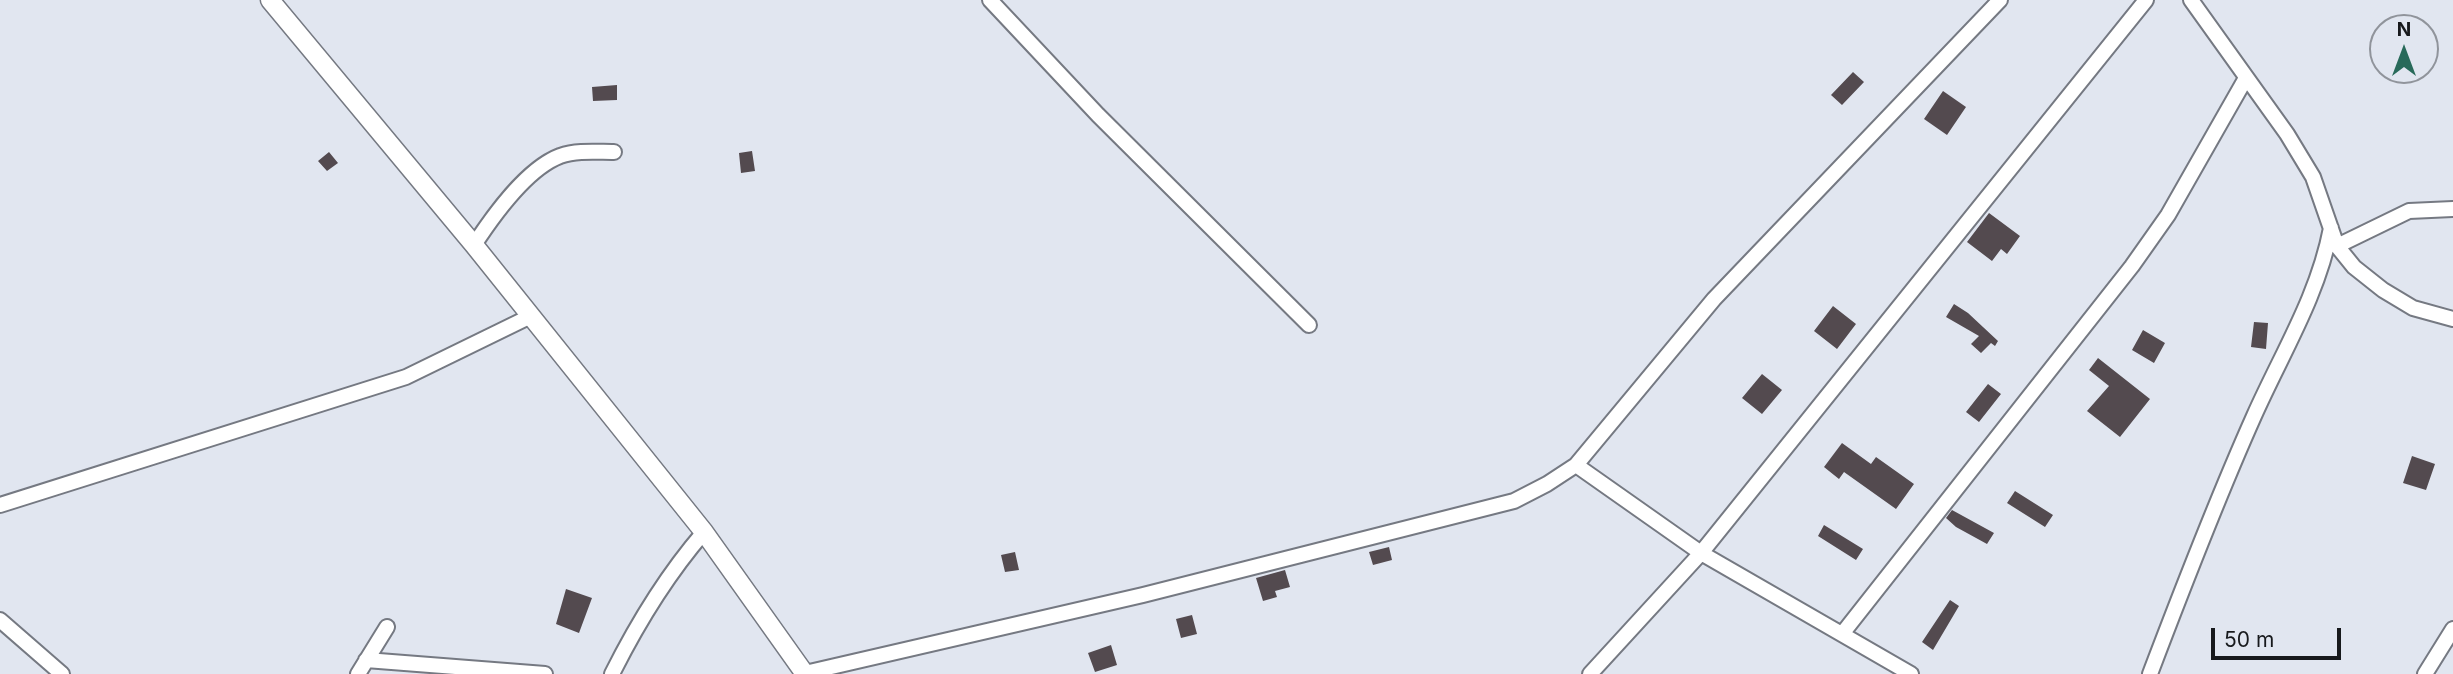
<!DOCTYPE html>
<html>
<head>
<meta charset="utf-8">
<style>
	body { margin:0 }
	#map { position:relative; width:2453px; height:674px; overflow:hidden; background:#e1e6f0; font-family:Inter,sans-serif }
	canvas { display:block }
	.north { position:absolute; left:2369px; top:14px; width:70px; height:70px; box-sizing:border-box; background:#e1e6f0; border:2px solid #90949b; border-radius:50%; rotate:0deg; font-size:19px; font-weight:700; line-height:28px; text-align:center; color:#17191c }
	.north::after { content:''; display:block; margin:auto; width:24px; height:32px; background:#286a5a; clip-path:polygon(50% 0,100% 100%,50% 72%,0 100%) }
	.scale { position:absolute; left:2211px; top:628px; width:130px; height:32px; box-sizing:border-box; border:4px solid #17191c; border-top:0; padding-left:9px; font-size:21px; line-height:24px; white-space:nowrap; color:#17191c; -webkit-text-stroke:5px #e1e6f0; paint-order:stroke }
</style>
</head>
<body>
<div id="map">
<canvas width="2453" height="674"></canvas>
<div class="north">N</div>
<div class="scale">50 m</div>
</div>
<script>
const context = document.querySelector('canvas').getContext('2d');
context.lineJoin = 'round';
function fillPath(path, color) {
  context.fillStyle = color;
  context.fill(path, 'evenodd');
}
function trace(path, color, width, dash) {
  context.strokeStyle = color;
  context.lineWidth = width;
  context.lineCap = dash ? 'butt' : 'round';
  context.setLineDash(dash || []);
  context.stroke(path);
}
fillPath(new Path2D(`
	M 1853,72 L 1864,82 L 1842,105 L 1831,95 Z
	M 617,85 L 617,100 L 593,101 L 592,87 Z
	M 1943,91 L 1966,107 L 1947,135 L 1924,119 Z
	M 752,151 L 755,171 L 741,173 L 739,153 Z
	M 329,152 L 338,163 L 327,171 L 318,161 Z
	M 1989,213 L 2020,236 L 2007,254 L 2001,249 L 1992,261 L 1967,242 Z
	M 1954,304 L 1968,313 L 1998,341 L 1995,346 L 1991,343 L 1981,353 L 1971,344 L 1979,336 L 1946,317 Z
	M 1833,306 L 1856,324 L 1837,349 L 1814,331 Z
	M 2254,322 L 2268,323 L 2266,349 L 2251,347 Z
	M 2143,330 L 2165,343 L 2154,363 L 2132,350 Z
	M 2098,358 L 2150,399 L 2120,437 L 2087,411 L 2109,386 L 2089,370 Z
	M 1762,374 L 1782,390 L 1762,414 L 1742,398 Z
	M 1988,384 L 2001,394 L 1979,422 L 1966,412 Z
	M 1842,443 L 1871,464 L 1876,457 L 1914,484 L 1896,509 L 1844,472 L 1839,479 L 1824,467 Z
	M 2412,456 L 2435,464 L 2426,490 L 2403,483 Z
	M 2015,491 L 2053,515 L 2045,527 L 2007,503 Z
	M 1952,510 L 1994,533 L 1987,544 L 1956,527 L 1946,518 Z
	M 1824,525 L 1863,549 L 1856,560 L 1818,536 Z
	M 1389,547 L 1392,560 L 1373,565 L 1369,552 Z
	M 1015,552 L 1019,570 L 1005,572 L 1001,555 Z
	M 1285,570 L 1290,587 L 1275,591 L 1277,597 L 1263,601 L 1256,578 Z
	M 566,589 L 592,598 L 579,633 L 556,624 Z
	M 1950,600 L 1959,606 L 1933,650 L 1922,642 Z
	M 1192,615 L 1197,634 L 1181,638 L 1176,619 Z
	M 1111,645 L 1117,665 L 1095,672 L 1088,653 Z`), '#534a4f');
const minor = new Path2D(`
	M 990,0 L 1098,115 L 1309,325
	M 2191,0 L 2287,134 L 2313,177 L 2337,246 L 2354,267 L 2383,290 L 2413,308 L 2453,319
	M 474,245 C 493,216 526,169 560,156 C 577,150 596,152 614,152
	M 2337,246 L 2409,211 L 2453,209
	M 1576,465 L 1701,553 L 1911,674
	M 0,505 L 406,377 L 531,316
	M 0,620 L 62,674
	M 1842,634 L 2132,266 L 2168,215 L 2246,78
	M 366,660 L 545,674
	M 805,673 L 1143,595 L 1514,501 L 1547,484 L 1576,465 L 1714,299 L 2000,0
	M 358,674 L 387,627
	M 612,674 C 638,622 666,576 704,532
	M 1590,674 L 1701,553 L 2146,0
	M 2150,674 C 2183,587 2216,501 2254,416 C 2282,353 2318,296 2331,228
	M 2425,674 L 2453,629`);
const tertiary = new Path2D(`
	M 270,0 L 474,245 L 704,532 L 805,674`);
trace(minor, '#757982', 18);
trace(tertiary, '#757982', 21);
trace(minor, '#fff', 14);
trace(tertiary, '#fff', 18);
</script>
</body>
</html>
